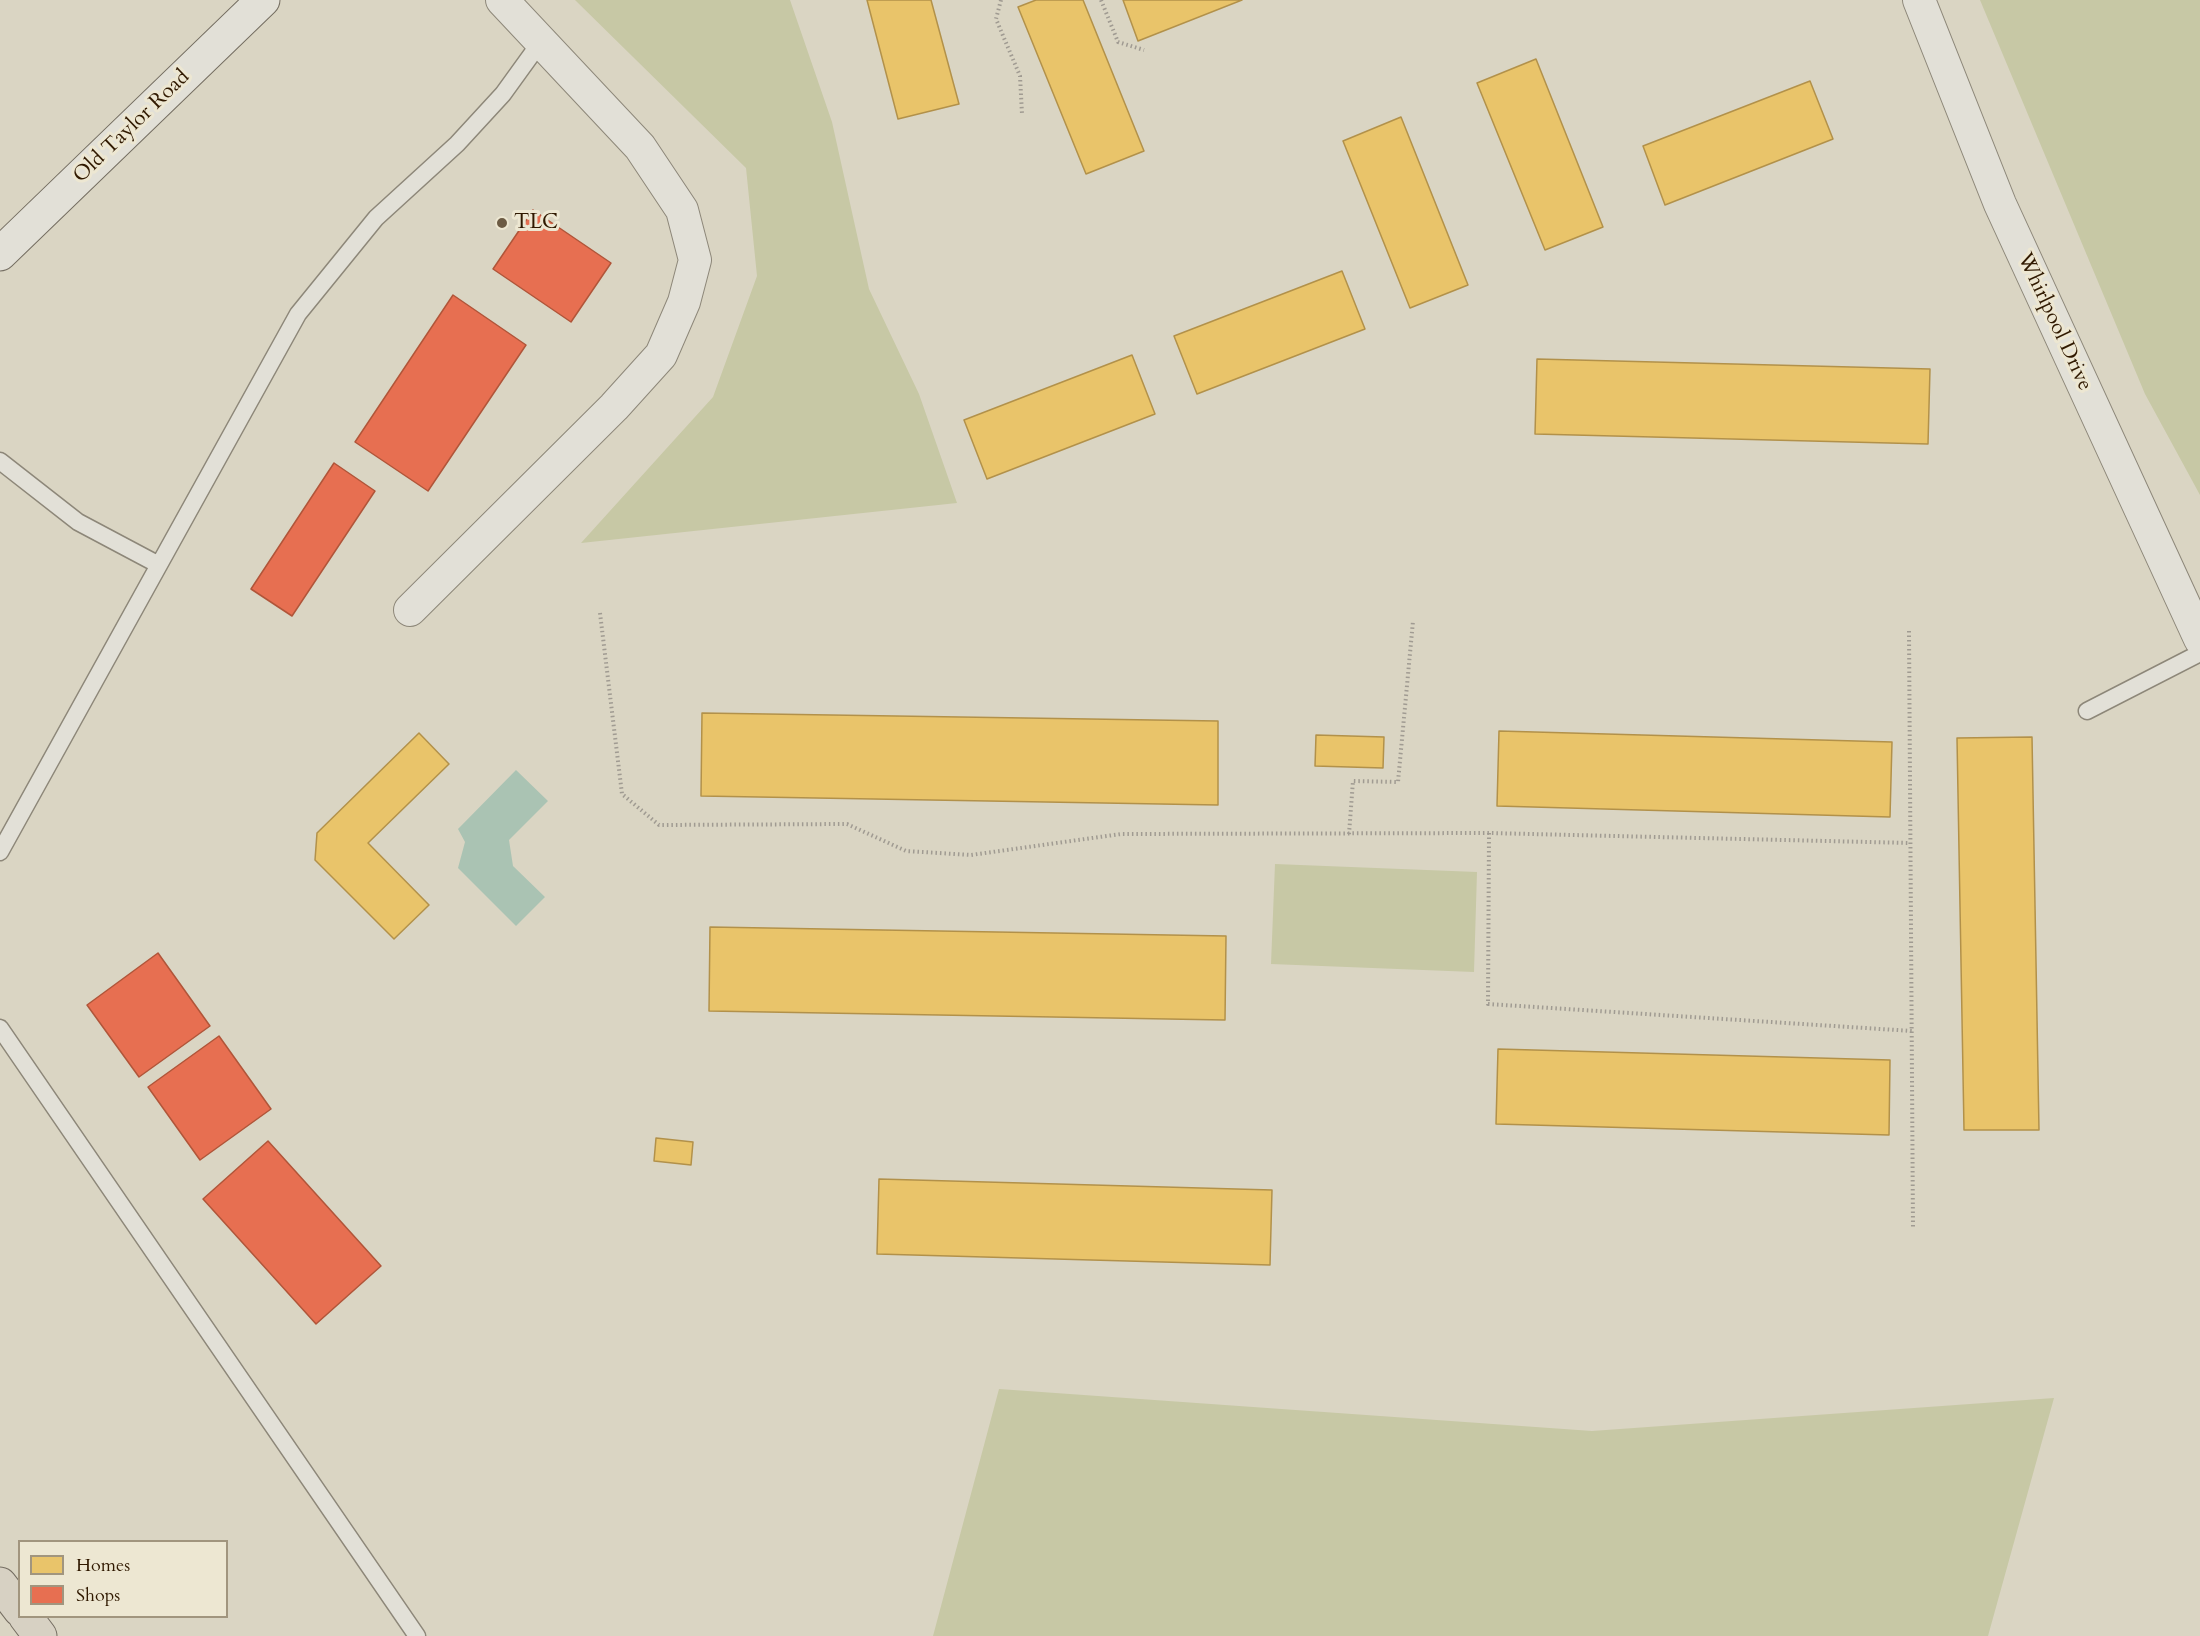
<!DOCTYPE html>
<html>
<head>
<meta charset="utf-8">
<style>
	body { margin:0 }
	#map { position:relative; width:2200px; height:1636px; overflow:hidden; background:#dad5c3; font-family:Cardo,serif }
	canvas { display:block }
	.legend { position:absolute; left:18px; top:1540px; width:210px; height:78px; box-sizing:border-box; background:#ede7d2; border:2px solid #a1957e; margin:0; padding:8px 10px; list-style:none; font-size:18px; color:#301900 }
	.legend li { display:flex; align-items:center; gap:12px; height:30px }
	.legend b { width:30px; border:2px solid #a1957e }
</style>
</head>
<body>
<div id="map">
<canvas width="2200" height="1636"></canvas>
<ul class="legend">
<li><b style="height:16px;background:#e9c46a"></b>Homes</li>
<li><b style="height:16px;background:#e76f51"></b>Shops</li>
</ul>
</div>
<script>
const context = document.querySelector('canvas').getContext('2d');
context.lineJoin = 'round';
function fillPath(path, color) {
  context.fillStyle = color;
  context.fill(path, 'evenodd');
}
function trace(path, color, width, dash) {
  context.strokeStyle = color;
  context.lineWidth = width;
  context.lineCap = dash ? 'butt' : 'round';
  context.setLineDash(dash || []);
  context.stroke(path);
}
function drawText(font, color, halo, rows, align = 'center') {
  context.font = font + ' Cardo,serif';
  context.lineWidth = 6;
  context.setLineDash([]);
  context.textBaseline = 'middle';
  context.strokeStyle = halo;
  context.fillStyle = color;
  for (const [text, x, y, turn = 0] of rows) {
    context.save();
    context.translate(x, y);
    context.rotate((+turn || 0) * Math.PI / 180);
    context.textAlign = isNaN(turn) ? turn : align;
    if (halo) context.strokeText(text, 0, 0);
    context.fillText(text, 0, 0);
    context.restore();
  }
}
fillPath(new Path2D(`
	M 575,0 L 790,0 L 832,122 L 869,289 L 919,394 L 957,503 L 581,543 L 713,397 L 757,276 L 746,168 Z
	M 1980,0 L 2200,0 L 2200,495 L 2145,394 Z
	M 1275,864 L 1477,872 L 1474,972 L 1271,964 Z
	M 999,1389 L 1592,1431 L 2054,1398 L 1988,1636 L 933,1636 Z`), '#c7c8a5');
fillPath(new Path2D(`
	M 516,770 L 548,801 L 509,840 L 513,866 L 545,897 L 516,926 L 458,868 L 465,842 L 458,829 Z`), '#aac3b3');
const homes = new Path2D(`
	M 867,0 L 931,0 L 959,104 L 898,119 Z
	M 1036,0 L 1083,0 L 1144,151 L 1086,174 L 1018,7 Z
	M 1123,0 L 1242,0 L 1138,41 Z
	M 1536,59 L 1603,227 L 1545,250 L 1477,83 Z
	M 1810,81 L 1833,139 L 1665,205 L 1643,146 Z
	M 1401,117 L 1468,285 L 1410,308 L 1343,141 Z
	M 1342,271 L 1365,329 L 1197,394 L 1174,336 Z
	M 1132,355 L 1155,414 L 987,479 L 964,420 Z
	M 1537,359 L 1930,369 L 1928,444 L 1535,434 Z
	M 702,713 L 1218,721 L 1218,805 L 701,796 Z
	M 1499,731 L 1892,742 L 1890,817 L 1497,806 Z
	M 419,733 L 449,764 L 368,843 L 429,905 L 394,939 L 315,860 L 317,833 Z
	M 1316,735 L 1384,737 L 1383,768 L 1315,766 Z
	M 2032,737 L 2039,1130 L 1964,1130 L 1957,738 Z
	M 710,927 L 1226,936 L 1225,1020 L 709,1011 Z
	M 1498,1049 L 1890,1060 L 1889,1135 L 1496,1124 Z
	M 656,1138 L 693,1142 L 691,1165 L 654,1161 Z
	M 879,1179 L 1272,1190 L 1270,1265 L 877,1254 Z`);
fillPath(homes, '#e9c46a');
trace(homes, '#b2914a', 1.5);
const shops = new Path2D(`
	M 533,210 L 611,263 L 571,322 L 493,269 Z
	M 453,295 L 526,345 L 428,491 L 355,442 Z
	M 334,463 L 375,491 L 292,616 L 251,589 Z
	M 158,953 L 210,1026 L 139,1077 L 87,1005 Z
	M 219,1036 L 271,1109 L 200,1160 L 148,1087 Z
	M 268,1141 L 381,1266 L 316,1324 L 203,1199 Z`);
fillPath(shops, '#e76f51');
trace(shops, '#b05539', 1.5);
const lane = new Path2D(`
	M 0,461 L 78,522 L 159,565
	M 2087,711 L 2200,653
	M 0,852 L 298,314 L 376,218 L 457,144 L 503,94 L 542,40
	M 0,1028 L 417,1636`);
const street = new Path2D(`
	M 1919,0 L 2000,204 L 2200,639
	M 410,610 L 614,407 L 661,355 L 684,302 L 695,260 L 682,210 L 640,147 L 502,0`);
const secondary = new Path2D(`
	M 0,254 L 263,0`);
const highway = new Path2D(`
	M 0,1584 L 20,1610
	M 25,1616 L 40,1636`);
trace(lane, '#8d8779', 19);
trace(street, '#8d8779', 34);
trace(secondary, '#746d61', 35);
trace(highway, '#746d61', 35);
trace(new Path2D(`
	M 1001,0 L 996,19 L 1020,76 L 1022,114
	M 1101,0 L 1118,42 L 1144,50
	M 600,613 L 622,794 L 659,825 L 847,824 L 906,851 L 971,855 L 1121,834 L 1489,833 L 1910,843
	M 1909,631 L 1913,1228
	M 1489,833 L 1488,1004 L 1912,1031
	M 1349,834 L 1353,781 L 1398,782 L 1413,621`), '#a09b92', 4, [1.5, 3]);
trace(lane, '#e2e0d7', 16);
trace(street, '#e2e0d7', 32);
trace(secondary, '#e2e0d7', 33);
trace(highway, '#d7d1c3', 33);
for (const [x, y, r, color] of [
	[502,223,6,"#6c5b44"]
]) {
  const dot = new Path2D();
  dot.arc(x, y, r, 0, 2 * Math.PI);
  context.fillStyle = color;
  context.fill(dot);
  trace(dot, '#ede7d2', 2);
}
drawText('21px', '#301900', '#ede7d2', [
	["Old Taylor Road",132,127,-44],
	["Whirlpool Drive",2054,322,65]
]);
drawText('21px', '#301900', '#ede7d2', [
	["TLC",514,223]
], 'left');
</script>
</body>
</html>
